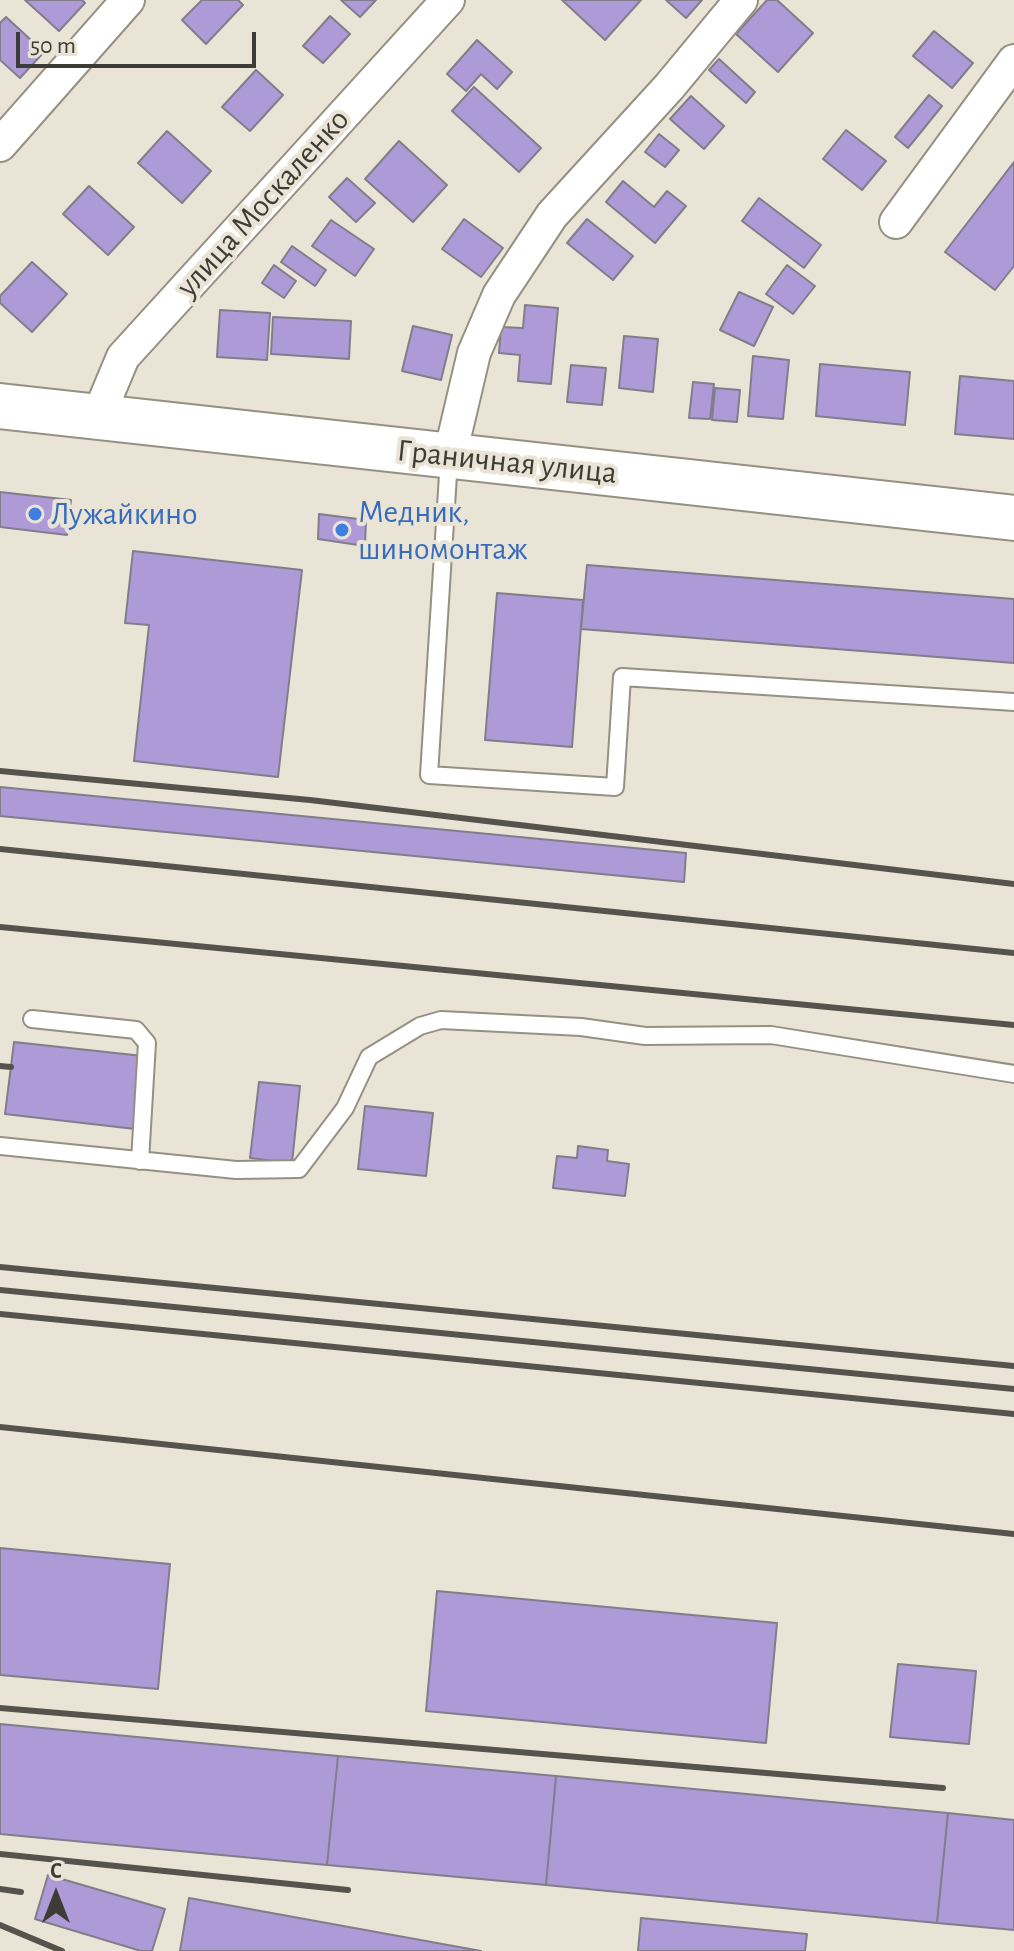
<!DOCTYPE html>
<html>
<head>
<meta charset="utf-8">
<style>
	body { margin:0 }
	#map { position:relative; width:1014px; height:1951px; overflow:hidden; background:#eae4d6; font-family:"Alegreya Sans",sans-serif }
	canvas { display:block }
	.north { position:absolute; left:16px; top:1855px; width:80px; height:80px; -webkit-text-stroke:6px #eae4d6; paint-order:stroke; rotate:0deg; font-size:22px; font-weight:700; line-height:32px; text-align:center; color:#3d3b35 }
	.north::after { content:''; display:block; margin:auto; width:28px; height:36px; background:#3d3b35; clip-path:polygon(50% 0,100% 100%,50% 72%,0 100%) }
	.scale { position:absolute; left:16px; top:32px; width:240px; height:36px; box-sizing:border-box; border:4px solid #3d3b35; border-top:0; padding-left:10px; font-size:24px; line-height:28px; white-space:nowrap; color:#3d3b35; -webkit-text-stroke:6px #eae4d6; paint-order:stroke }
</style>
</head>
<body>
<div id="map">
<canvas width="1014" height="1951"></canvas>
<div class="north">С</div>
<div class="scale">50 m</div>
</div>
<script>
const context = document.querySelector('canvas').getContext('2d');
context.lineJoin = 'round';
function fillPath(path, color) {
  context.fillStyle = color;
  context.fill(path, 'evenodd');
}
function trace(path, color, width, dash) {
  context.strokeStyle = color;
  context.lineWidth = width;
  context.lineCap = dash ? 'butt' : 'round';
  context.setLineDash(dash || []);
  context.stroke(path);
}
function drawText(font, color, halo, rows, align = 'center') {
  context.font = font + ' "Alegreya Sans",sans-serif';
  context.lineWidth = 8;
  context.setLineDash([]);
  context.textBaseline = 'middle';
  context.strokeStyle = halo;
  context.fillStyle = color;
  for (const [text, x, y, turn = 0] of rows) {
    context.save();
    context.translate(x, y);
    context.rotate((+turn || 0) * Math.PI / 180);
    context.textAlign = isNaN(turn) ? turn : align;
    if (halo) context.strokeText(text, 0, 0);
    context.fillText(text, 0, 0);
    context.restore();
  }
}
const building = new Path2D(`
	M 25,0 L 82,0 L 85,3 L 59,31 Z
	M 202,0 L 238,0 L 243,5 L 206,44 L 182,20 Z
	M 341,0 L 376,0 L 360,17 Z
	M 562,0 L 641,0 L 605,40 Z
	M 666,0 L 702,0 L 686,18 Z
	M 767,0 L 777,0 L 813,33 L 778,72 L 736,34 Z
	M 330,16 L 350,34 L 323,63 L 303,46 Z
	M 6,17 L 44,52 L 20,78 L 0,60 L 0,23 Z
	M 934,31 L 973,63 L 952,88 L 913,56 Z
	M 477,40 L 512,72 L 497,89 L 481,74 L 466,91 L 447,74 Z
	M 719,59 L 755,92 L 746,103 L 709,70 Z
	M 256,70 L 283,95 L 250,131 L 222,107 Z
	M 474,87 L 541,148 L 519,172 L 452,111 Z
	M 929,95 L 942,106 L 908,148 L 895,137 Z
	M 691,96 L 724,126 L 704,149 L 670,119 Z
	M 846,130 L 886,161 L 862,190 L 823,159 Z
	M 167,131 L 211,171 L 182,203 L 138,163 Z
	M 659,134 L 679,150 L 665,167 L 645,152 Z
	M 399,141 L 447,185 L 413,222 L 365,179 Z
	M 1014,162 L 1014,266 L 995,290 L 945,252 Z
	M 347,178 L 375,203 L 356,222 L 329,197 Z
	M 623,181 L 654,207 L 667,191 L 686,206 L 655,243 L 606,202 Z
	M 89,186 L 134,227 L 108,255 L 63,214 Z
	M 759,198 L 821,245 L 804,268 L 742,221 Z
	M 464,219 L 503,248 L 481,277 L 442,249 Z
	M 587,219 L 633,256 L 613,280 L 567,243 Z
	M 331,220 L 374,249 L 355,276 L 312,246 Z
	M 292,246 L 326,270 L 315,286 L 281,262 Z
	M 32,262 L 67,294 L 32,332 L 0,303 L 0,296 Z
	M 274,265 L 296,281 L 284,298 L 262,283 Z
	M 787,265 L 815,286 L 793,314 L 766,294 Z
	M 739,292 L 773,307 L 754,346 L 720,330 Z
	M 525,305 L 558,308 L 551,384 L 518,381 L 520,355 L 499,353 L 501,327 L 523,328 Z
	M 220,310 L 270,313 L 267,360 L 217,357 Z
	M 273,317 L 351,321 L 349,359 L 271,354 Z
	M 413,326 L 452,335 L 441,380 L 402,371 Z
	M 624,336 L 658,339 L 653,392 L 619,388 Z
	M 753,356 L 789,360 L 783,419 L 748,416 Z
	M 820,364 L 910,372 L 905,425 L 816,416 Z
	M 571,365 L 606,368 L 602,405 L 567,402 Z
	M 960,376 L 1014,381 L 1014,439 L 955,434 Z
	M 693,382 L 714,384 L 710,419 L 689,418 Z
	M 715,388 L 740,390 L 737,422 L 712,420 Z
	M 0,492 L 71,500 L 67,535 L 0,527 Z
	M 319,514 L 366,520 L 365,546 L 318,539 Z
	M 133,551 L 302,570 L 278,777 L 134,761 L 149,625 L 125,623 Z
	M 587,565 L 1014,599 L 1014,663 L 581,629 Z
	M 497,593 L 583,600 L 572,747 L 485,740 Z
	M 0,787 L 686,853 L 684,882 L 0,816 Z
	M 14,1042 L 143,1056 L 135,1129 L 5,1114 Z
	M 259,1082 L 300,1086 L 292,1163 L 250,1158 Z
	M 365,1106 L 433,1113 L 426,1176 L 358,1169 Z
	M 578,1146 L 608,1150 L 607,1161 L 629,1164 L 625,1196 L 553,1188 L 557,1156 L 577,1158 Z
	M 0,1548 L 170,1564 L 158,1689 L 0,1675 Z
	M 437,1591 L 777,1623 L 766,1743 L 426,1711 Z
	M 898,1664 L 976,1671 L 969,1744 L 890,1737 Z
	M 0,1724 L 338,1756 L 327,1865 L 0,1834 Z
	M 338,1756 L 556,1776 L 546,1885 L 327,1865 Z
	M 556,1776 L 948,1813 L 937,1923 L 546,1885 Z
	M 948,1813 L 1014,1820 L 1014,1930 L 937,1923 Z
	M 48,1875 L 165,1909 L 152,1951 L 141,1951 L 35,1919 Z
	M 189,1898 L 481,1951 L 180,1951 Z
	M 641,1918 L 807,1934 L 805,1951 L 638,1951 Z`);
fillPath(building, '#af9ad8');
trace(building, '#817d8a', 2);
const lane = new Path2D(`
	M 449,459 L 429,775 L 615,787 L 622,677 L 1014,702
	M 32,1019 L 136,1030 L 147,1043 L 140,1161
	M 0,1146 L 236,1170 L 299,1169 L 345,1108 L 369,1057 L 420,1026 L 441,1020 L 581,1027 L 645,1036 L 771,1035 L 1014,1074`);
const street = new Path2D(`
	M 0,145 L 128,0
	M 896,222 L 1014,61
	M 97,419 L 123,357 L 448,0
	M 450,455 L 474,353 L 499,295 L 552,215 L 669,87 L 741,0`);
const secondary = new Path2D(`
	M 0,406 L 1014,518`);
trace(lane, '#969083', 20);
trace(street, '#969083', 36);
trace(secondary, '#969083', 48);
trace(lane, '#fff', 16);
trace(street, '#fff', 32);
trace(secondary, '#fff', 44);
trace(new Path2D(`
	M 0,771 L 310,800 L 1014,884
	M 0,849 L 1014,953
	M 0,927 L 1014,1025
	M 0,1066 L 11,1067
	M 0,1267 L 1014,1366
	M 0,1290 L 1014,1389
	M 0,1314 L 1014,1414
	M 0,1427 L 1014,1534
	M 0,1708 L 943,1788
	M 0,1854 L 348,1890
	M 0,1889 L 21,1892
	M 0,1925 L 62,1951`), '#56534c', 6);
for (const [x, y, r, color] of [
	[35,514,8,"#3f7fe0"],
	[342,530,8,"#3f7fe0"]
]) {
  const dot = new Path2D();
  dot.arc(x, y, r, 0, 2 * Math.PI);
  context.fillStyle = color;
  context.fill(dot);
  trace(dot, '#eae4d6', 3);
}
drawText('32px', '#3d3b35', '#eae4d6', [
	["улица Москаленко",263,203,-48],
	["Граничная улица",507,462,6]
]);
drawText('32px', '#366cbe', '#eae4d6', [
	["Медник,",358,512],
	["шиномонтаж",358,549],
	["Лужайкино",51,514]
], 'left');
</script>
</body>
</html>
